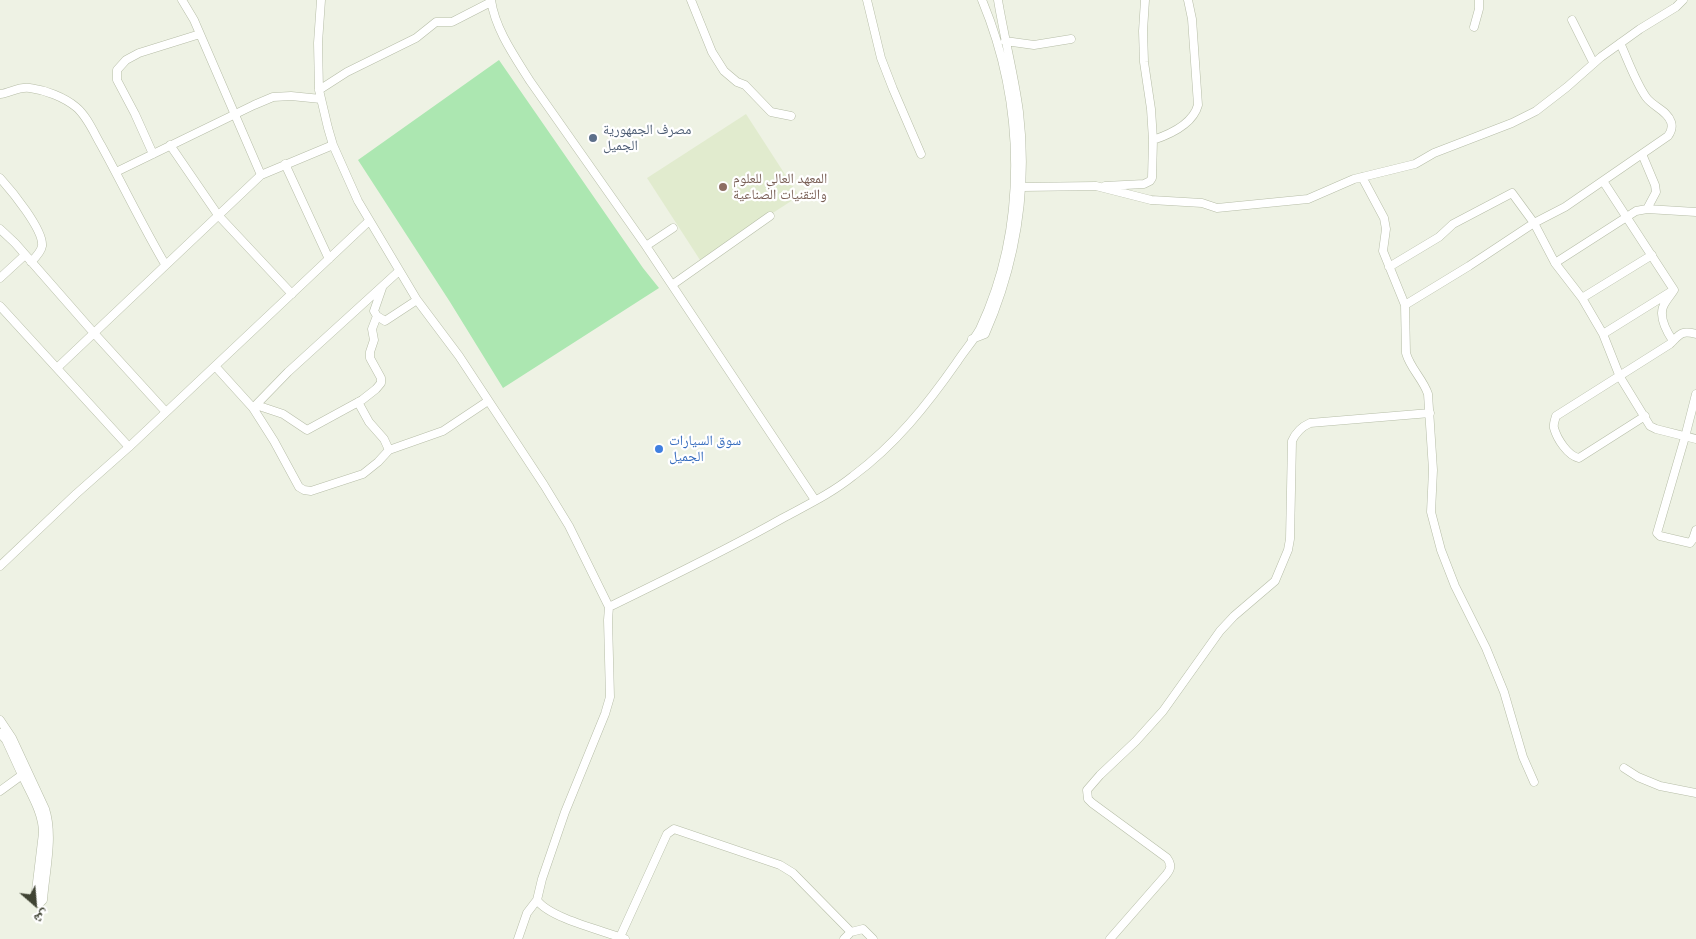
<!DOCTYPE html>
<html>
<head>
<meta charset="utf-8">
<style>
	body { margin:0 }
	#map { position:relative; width:1696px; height:939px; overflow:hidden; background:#eef2e4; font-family:Mulish,"Noto Naskh Arabic",sans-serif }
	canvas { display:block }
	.north { position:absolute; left:10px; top:879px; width:50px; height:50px; -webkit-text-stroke:4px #fff; paint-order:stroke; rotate:153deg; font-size:14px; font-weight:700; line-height:20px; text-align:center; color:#404434 }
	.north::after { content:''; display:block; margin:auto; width:18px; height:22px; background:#404434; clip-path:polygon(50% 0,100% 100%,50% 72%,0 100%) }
</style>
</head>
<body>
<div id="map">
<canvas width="1696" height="939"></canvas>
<div class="north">ش</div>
</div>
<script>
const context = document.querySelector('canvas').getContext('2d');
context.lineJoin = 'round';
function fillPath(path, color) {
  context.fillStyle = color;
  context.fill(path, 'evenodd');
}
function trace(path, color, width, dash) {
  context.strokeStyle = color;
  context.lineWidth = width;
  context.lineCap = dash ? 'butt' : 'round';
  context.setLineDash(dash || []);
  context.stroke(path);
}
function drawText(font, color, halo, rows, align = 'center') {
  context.font = font + ' Mulish,"Noto Naskh Arabic",sans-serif';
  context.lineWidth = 4.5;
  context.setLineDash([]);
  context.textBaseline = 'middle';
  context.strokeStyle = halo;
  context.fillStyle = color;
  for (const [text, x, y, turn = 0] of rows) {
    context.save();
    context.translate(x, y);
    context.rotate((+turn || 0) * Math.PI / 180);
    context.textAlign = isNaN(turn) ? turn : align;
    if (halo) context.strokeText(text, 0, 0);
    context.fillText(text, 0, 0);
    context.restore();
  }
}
fillPath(new Path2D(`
	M 746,114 L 799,196 L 700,260 L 647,178 Z`), '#e1ebce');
fillPath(new Path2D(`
	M 499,60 L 643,268 L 659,288 L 503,388 L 450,302 L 358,160 Z`), '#ace7b1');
const minor = new Path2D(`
	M 182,0 L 194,20 L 261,175
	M 321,0 L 318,43 L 319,90 L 328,128 L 333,145 L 358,201 L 417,300 L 459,356 L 544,485 L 569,526 L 609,607 L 608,620 L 610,697 L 605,714 L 565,812 L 542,879 L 537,900 L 527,913 L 518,939
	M 491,0 C 495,29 515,57 530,81 L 646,246 L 815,500
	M 691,0 L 712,52 L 724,71 L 737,82 L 745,85 L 771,112 L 791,116
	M 867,0 L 881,58 L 893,89 L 921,154
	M 1572,20 L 1593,62
	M 1474,27 L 1479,9 L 1479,0
	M 1005,41 L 1034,45 L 1071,39
	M 319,90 L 347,72 L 416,38 L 436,22 L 452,22 L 491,2
	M 0,94 C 10,93 19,86 30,88 C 45,90 64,97 76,107 C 87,116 94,133 101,145 C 123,185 142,225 165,264
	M 1153,140 C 1171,134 1193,124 1198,105 L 1192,19 L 1188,0
	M 170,145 L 218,215 L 292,294
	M 153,154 L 135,114 L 117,80 L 117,70 L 126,60 L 139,53 L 200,34
	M 1642,154 L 1655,185 L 1656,192 L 1647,209
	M 285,164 L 329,259
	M 116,172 L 254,105 L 273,97 L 291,96 L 321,99
	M 1362,177 L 1384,218 L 1386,229 L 1383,251 L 1405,305 L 1406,353 C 1410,368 1423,379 1428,394 L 1433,470 L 1431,512 L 1441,550 L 1455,586 L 1486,648 L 1504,692 L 1523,757 L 1534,782
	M 0,178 C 11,190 44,230 42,246 C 41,252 35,258 31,262
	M 1603,181 L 1674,290 C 1671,295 1665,301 1663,307 C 1659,318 1667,332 1673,341
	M 1105,186 L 1144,184 L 1150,181 L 1152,178 L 1153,140 L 1151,109 L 1144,62 L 1143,31 L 1145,0
	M 1022,187 L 1096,186 L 1151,200 L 1202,203 L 1217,208 L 1308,199 L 1354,179 L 1415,164 L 1434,153 L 1512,123 L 1536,111 L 1567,87 L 1601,57 L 1640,29 L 1676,7 L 1683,0
	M 0,229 L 15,243 L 93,332 L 166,412
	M 646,246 L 673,228
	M 1555,263 L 1636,211 L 1647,209 L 1696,212
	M 1389,267 L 1439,237 L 1453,224 L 1512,193 L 1534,223 L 1555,263 L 1582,298 L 1603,334 L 1620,377 L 1650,426 L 1656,429 L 1696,439
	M 0,278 L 25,255
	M 672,285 L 770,216
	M 382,288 L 374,311 L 377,316 L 385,321 L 417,300
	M 1582,298 L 1652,255
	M 1405,305 L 1469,266 L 1534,223 L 1565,207 L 1668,136 C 1671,132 1673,128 1671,122 C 1667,110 1653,107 1646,97 C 1635,81 1628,60 1620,43
	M 0,306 L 129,447
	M 1603,334 L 1672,291
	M 972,339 L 985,334 C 1016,263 1028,189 1019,112 C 1014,74 1004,37 998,0
	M 215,366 L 253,408 L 274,441 L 299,487 L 304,490 L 311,491 L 363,474 L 378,462 L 389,450 L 443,431 L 488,401
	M 57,368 L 261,175 L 333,145
	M 1696,394 L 1685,437 L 1657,533 L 1660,536 L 1690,543 L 1693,539 L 1696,530
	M 358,402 L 369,422 L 384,439 L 389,450
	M 256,405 L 283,414 L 307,430 L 362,400 L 376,389 L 381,383 L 381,378 L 370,358 L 370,352 L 374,340 L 372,329 L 377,316
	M 253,408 L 288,372 L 399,271
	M 1645,416 L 1579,458 C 1568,456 1557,439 1554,428 C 1553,424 1555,420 1556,416 L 1670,344 C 1680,334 1681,330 1696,334
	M 0,566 L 76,494 L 129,447 L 369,221
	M 609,607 C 668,578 727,550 783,518 C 807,505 832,493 853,476 C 895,445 927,405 957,362 C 964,351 974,340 980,329 C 1028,227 1025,103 982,0
	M 0,720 L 12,738 L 45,809 C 54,836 45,872 43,900 L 40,903 L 37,903 L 35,899 L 43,833 C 43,812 30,793 22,775
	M 0,733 L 6,740 L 22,775 L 0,791
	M 1624,768 L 1638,777 L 1660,786 L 1696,793
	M 537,900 C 549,918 604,931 625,939
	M 620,937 L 667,834 L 674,829 L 780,865 L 793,873 L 851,932
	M 844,939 L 851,932 L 863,929 L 873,939
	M 1110,939 L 1166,875 C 1171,869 1172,865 1167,858 L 1092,803 L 1088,799 L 1087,790 L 1100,775 L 1136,741 L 1163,711 L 1220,631 L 1234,616 L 1275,581 L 1288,550 L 1290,539 L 1292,441 C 1296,432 1301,427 1310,423 L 1430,413`);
trace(minor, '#b6bda7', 9);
trace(minor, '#fff', 8);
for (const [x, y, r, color] of [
	[593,138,5,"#5c6f8a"],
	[723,187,5,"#8d6e63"],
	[659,449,5,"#3f7fe0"]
]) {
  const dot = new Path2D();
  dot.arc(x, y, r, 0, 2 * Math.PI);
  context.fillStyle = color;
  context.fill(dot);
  trace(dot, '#fff', 2);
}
drawText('14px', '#4e5e75', '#fff', [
	["مصرف الجمهورية",603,130],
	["الجميل",603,146]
], 'left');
drawText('14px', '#785e54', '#fff', [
	["المعهد العالي للعلوم",733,179],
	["والتقنيات الصناعية",733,195]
], 'left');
drawText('14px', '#366cbe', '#fff', [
	["سوق السيارات",669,441],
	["الجميل",669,457]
], 'left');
</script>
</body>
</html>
